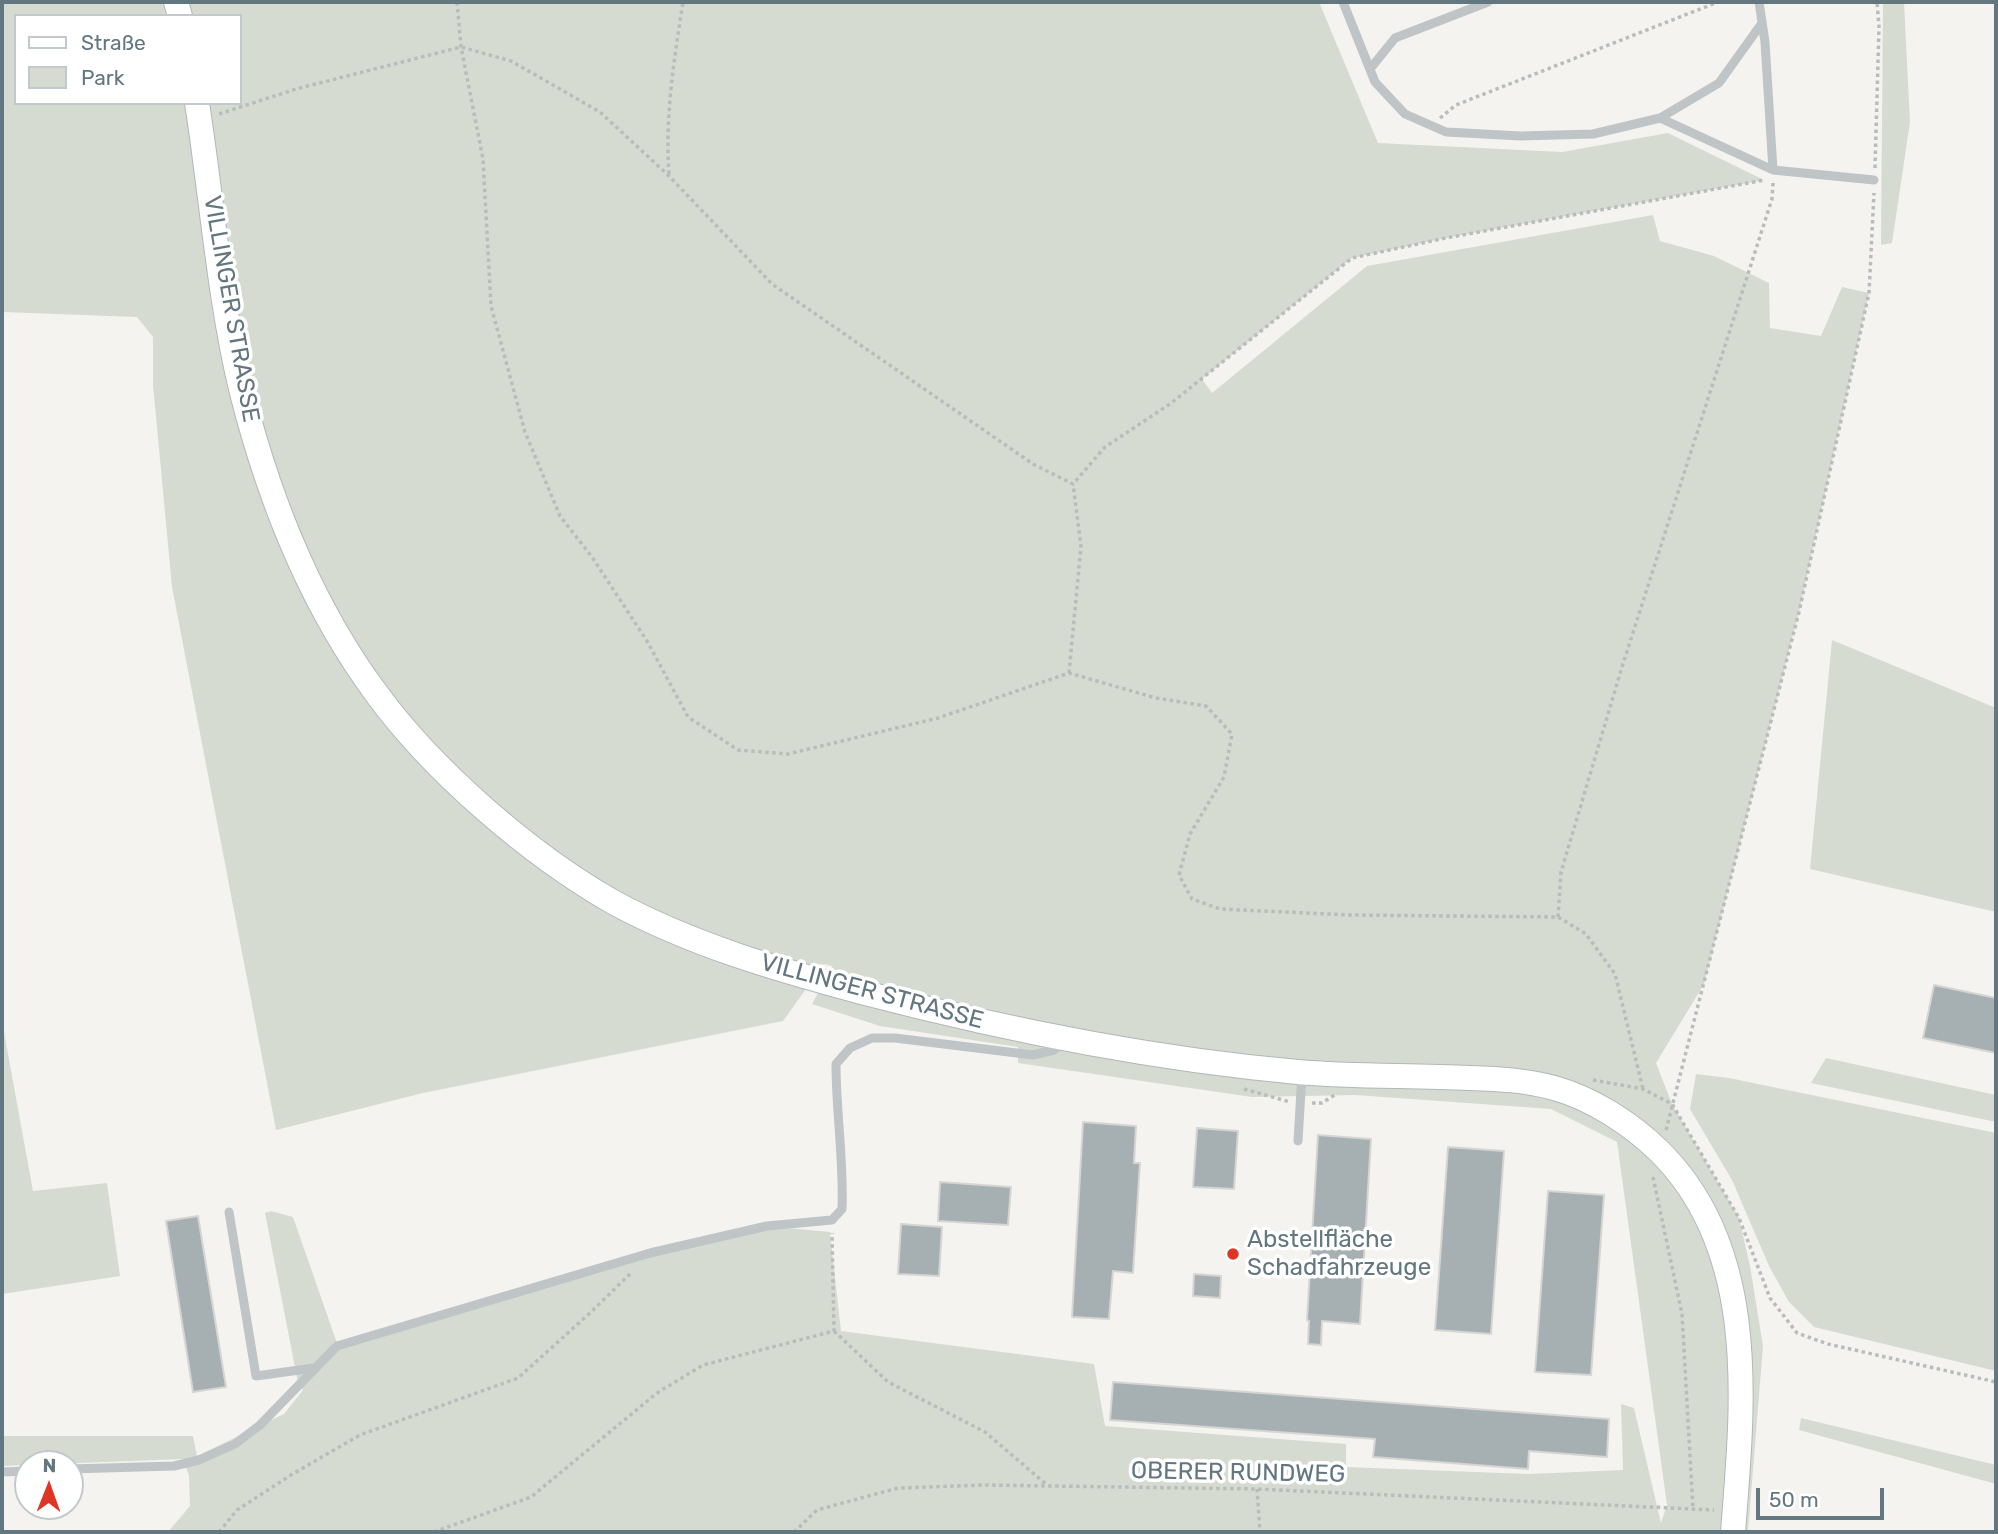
<!DOCTYPE html>
<html>
<head>
<meta charset="utf-8">
<style>
	body { margin:0 }
	#map { position:relative; width:1998px; height:1534px; overflow:hidden; background:#f4f3f0; font-family:Rubik,sans-serif }
	canvas { display:block }
	.frame { position:absolute; inset:0; border:4px solid #637780; pointer-events:none }
	.legend { position:absolute; left:14px; top:14px; width:228px; height:91px; box-sizing:border-box; background:#fff; border:2px solid #c1c9cc; margin:0; padding:9px 12px; list-style:none; font-size:21px; color:#637780 }
	.legend li { display:flex; align-items:center; gap:14px; height:35px }
	.legend b { width:35px; border:2px solid #c1c9cc }
	.north { position:absolute; left:14px; top:1450px; width:70px; height:70px; box-sizing:border-box; background:#fff; border:2px solid #c1c9cc; border-radius:50%; rotate:1deg; font-size:19px; font-weight:700; line-height:28px; text-align:center; color:#637780 }
	.north::after { content:''; display:block; margin:auto; width:24px; height:32px; background:#df3524; clip-path:polygon(50% 0,100% 100%,50% 72%,0 100%) }
	.scale { position:absolute; left:1756px; top:1488px; width:128px; height:32px; box-sizing:border-box; border:4px solid #637780; border-top:0; padding-left:9px; font-size:21px; line-height:24px; white-space:nowrap; color:#637780; -webkit-text-stroke:5px #fff; paint-order:stroke }
</style>
</head>
<body>
<div id="map">
<canvas width="1998" height="1534"></canvas>
<div class="frame"></div>
<ul class="legend">
<li><b style="height:9px;background:#fff"></b>Straße</li>
<li><b style="height:19px;background:#d6dbd1"></b>Park</li>
</ul>
<div class="north">N</div>
<div class="scale">50 m</div>
</div>
<script>
const context = document.querySelector('canvas').getContext('2d');
context.lineJoin = 'round';
function fillPath(path, color) {
  context.fillStyle = color;
  context.fill(path, 'evenodd');
}
function trace(path, color, width, dash) {
  context.strokeStyle = color;
  context.lineWidth = width;
  context.lineCap = dash ? 'butt' : 'round';
  context.setLineDash(dash || []);
  context.stroke(path);
}
function drawText(font, color, halo, rows, align = 'center') {
  context.font = font + ' Rubik,sans-serif';
  context.lineWidth = 7;
  context.setLineDash([]);
  context.textBaseline = 'middle';
  context.strokeStyle = halo;
  context.fillStyle = color;
  for (const [text, x, y, turn = 0] of rows) {
    context.save();
    context.translate(x, y);
    context.rotate((+turn || 0) * Math.PI / 180);
    context.textAlign = isNaN(turn) ? turn : align;
    if (halo) context.strokeText(text, 0, 0);
    context.fillText(text, 0, 0);
    context.restore();
  }
}
fillPath(new Path2D(`
	M 2,2 L 1319,2 L 1378,143 L 1562,152 L 1668,133 L 1764,180 L 1446,238 L 1352,258 L 1202,379 L 1212,393 L 1367,266 L 1653,215 L 1660,241 L 1714,256 L 1769,283 L 1770,328 L 1821,336 L 1842,287 L 1869,293 L 1799,612 L 1704,984 L 1656,1063 L 1672,1104 L 1739,1218 L 1750,1266 L 1763,1346 L 1748,1532 L 168,1532 L 190,1506 L 189,1476 L 183,1459 L 2,1466 L 2,1436 L 193,1436 L 197,1456 L 284,1414 L 303,1390 L 298,1383 L 265,1213 L 271,1211 L 293,1217 L 338,1346 L 650,1253 L 767,1226 L 830,1232 L 841,1331 L 1094,1364 L 1105,1426 L 1346,1444 L 1346,1467 L 1528,1474 L 1623,1470 L 1621,1404 L 1634,1408 L 1661,1523 L 1667,1505 L 1617,1142 L 1551,1109 L 1355,1095 L 1252,1097 L 1018,1063 L 1018,1047 L 880,1026 L 812,1004 L 832,966 L 824,964 L 783,1021 L 423,1093 L 276,1130 L 172,587 L 153,385 L 153,337 L 137,317 L 2,312 ZM 16,16 L 240,16 L 240,103 L 16,103 Z
	M 1883,2 L 1904,2 L 1910,122 L 1892,243 L 1881,245 Z
	M 1832,640 L 1996,708 L 1996,912 L 1810,869 Z
	M 2,1021 L 33,1191 L 107,1183 L 120,1276 L 2,1294 Z
	M 1826,1058 L 1996,1095 L 1996,1122 L 1811,1083 Z
	M 1696,1074 L 1729,1078 L 1996,1133 L 1996,1371 L 1814,1327 L 1789,1302 L 1769,1266 L 1732,1180 L 1690,1109 Z
	M 1801,1418 L 1996,1465 L 1996,1484 L 1799,1430 Z`), '#d6dbd1');
const building = new Path2D(`
	M 1934,985 L 1996,998 L 1996,1053 L 1923,1038 Z
	M 1083,1122 L 1136,1126 L 1134,1163 L 1140,1163 L 1133,1273 L 1113,1271 L 1109,1319 L 1072,1317 Z
	M 1197,1128 L 1238,1131 L 1234,1189 L 1193,1187 Z
	M 1318,1135 L 1371,1139 L 1360,1324 L 1322,1321 L 1321,1345 L 1308,1344 L 1309,1321 L 1307,1320 Z
	M 1448,1147 L 1504,1151 L 1491,1334 L 1435,1330 Z
	M 940,1182 L 1011,1187 L 1008,1225 L 938,1221 Z
	M 1548,1191 L 1604,1195 L 1591,1375 L 1535,1372 Z
	M 198,1216 L 226,1387 L 193,1392 L 166,1221 Z
	M 901,1224 L 942,1227 L 939,1276 L 898,1274 Z
	M 1194,1274 L 1221,1276 L 1220,1298 L 1193,1296 Z
	M 1113,1382 L 1609,1419 L 1607,1457 L 1529,1451 L 1528,1469 L 1373,1457 L 1375,1439 L 1110,1420 Z`);
fillPath(building, '#a6b0b2');
trace(building, '#d5d5d3', 2);
const secondary = new Path2D(`
	M 176,2 L 180,16
	M 197,103 C 212,199 219,299 242,393 C 269,499 311,605 376,693 C 433,771 529,854 613,902 C 692,945 779,970 865,993 C 1007,1030 1152,1059 1298,1072 C 1355,1077 1412,1075 1469,1078 C 1498,1079 1526,1080 1554,1088 C 1591,1098 1630,1123 1658,1150 C 1760,1249 1743,1404 1733,1532`);
trace(secondary, '#b1b8ba', 26);
trace(new Path2D(`
	M 457,2 L 461,47 L 483,159 L 491,306 L 525,432 L 560,516 L 592,557 L 647,641 L 688,717 L 738,750 L 788,754 L 938,718 L 1069,673 L 1156,698 L 1206,706 L 1232,734 L 1224,777 L 1190,834 L 1179,875 L 1192,899 L 1220,909 L 1350,915 L 1558,917 L 1586,934 L 1615,974 L 1643,1089
	M 219,114 L 296,89 L 461,47 L 511,61 L 600,112 L 669,176 L 772,284 L 1033,464 L 1073,484 L 1105,447 L 1170,404 L 1352,258 L 1446,238 L 1765,180
	M 1440,118 L 1456,105 L 1718,2
	M 1875,168 L 1879,27 L 1877,2
	M 669,174 C 665,115 674,60 683,2
	M 1069,673 L 1081,546 L 1073,484
	M 1558,917 L 1561,872 L 1622,667 L 1772,199 L 1773,183
	M 1593,1080 L 1643,1089 L 1672,1104 L 1739,1218 L 1770,1298 L 1797,1333 L 1828,1344 L 1996,1382
	M 1244,1089 L 1290,1102
	M 1312,1103 L 1322,1103 L 1336,1094
	M 1666,1130 L 1799,612 L 1869,293 L 1874,193
	M 1653,1177 L 1682,1314 L 1693,1509
	M 834,1331 L 888,1382 L 985,1432 L 1047,1485
	M 1257,1489 L 1260,1532
	M 219,1532 L 237,1510 L 291,1475 L 360,1435 L 518,1378 L 590,1313 L 631,1273
	M 434,1532 L 531,1497 L 657,1393 L 703,1365 L 834,1331 L 832,1233
	M 794,1532 L 817,1510 L 898,1488 L 984,1485 L 1257,1489 L 1714,1510`), '#b9bcbd', 3.5, [3.5, 3.5]);
trace(new Path2D(`
	M 1343,2 L 1375,82 L 1405,114 L 1446,132 L 1521,136 L 1593,134 L 1660,118 L 1773,170 L 1874,180
	M 1759,2 L 1765,42 L 1773,170
	M 1370,69 L 1395,38 L 1488,2
	M 1660,118 L 1719,83 L 1762,23
	M 1298,1141 L 1302,1074
	M 229,1212 L 256,1376 L 314,1368
	M 70,1469 L 174,1466 L 199,1460 L 235,1444 L 260,1425 L 337,1346 L 650,1253 L 767,1226 L 832,1220 L 842,1209 C 844,1162 836,1112 836,1064 L 850,1048 L 872,1038 L 895,1038 L 1033,1055 L 1054,1050 L 1063,1043
	M 2,1472 L 28,1471`), '#bfc4c6', 9);
trace(secondary, '#fff', 24);
for (const [x, y, r, color] of [
	[1233,1254,7,"#df3524"]
]) {
  const dot = new Path2D();
  dot.arc(x, y, r, 0, 2 * Math.PI);
  context.fillStyle = color;
  context.fill(dot);
  trace(dot, '#fff', 2.5);
}
drawText('24px', '#637780', '#fff', [
	["VILLINGER STRASSE",231,309,80],
	["VILLINGER STRASSE",872,992,15],
	["OBERER RUNDWEG",1238,1473,1]
]);
drawText('24px', '#637780', '#fff', [
	["Abstellfläche",1247,1240],
	["Schadfahrzeuge",1247,1268]
], 'left');
</script>
</body>
</html>
